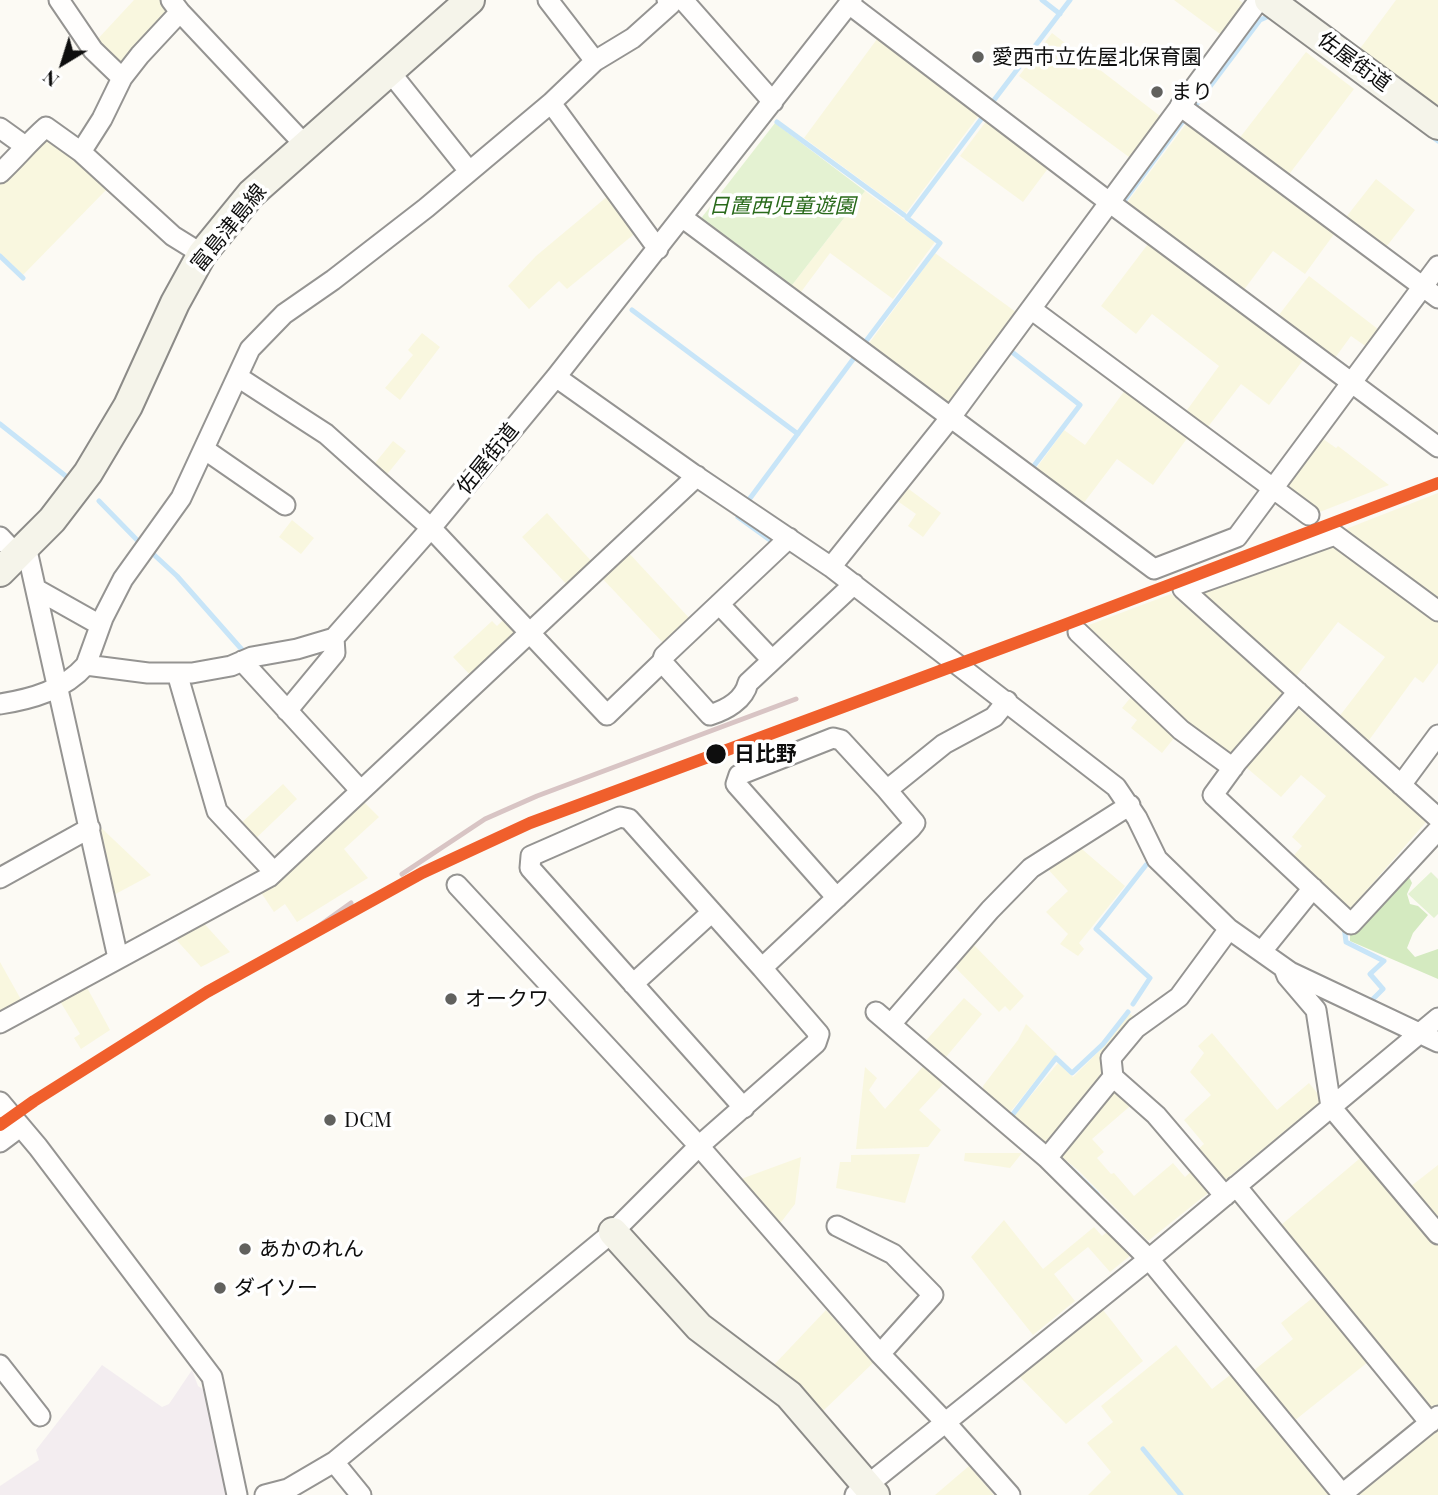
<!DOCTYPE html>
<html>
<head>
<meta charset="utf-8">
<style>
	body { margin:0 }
	#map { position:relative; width:1438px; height:1495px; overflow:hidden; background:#fcfaf4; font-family:"Playfair Display",serif }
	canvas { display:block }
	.north { position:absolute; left:28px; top:28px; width:70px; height:70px; -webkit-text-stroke:5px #fff; paint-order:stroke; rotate:218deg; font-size:19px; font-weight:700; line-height:28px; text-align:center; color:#0e0e0e }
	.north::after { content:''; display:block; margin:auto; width:24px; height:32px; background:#0e0e0e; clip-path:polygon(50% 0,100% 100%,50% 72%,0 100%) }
</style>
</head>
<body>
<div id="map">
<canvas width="1438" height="1495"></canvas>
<div class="north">N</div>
</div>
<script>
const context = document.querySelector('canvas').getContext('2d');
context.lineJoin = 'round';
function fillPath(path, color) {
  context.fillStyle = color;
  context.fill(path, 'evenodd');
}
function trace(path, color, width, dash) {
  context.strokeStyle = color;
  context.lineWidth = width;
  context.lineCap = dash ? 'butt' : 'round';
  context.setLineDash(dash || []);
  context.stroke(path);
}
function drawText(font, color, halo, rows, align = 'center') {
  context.font = font + ' "Playfair Display","Noto Sans JP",serif';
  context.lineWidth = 7;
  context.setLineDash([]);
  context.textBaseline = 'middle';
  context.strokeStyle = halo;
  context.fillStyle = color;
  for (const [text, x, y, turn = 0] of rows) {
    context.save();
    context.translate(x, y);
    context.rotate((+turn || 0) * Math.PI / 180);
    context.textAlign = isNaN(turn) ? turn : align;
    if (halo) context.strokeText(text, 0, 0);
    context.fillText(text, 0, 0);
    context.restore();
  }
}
fillPath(new Path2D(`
	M 102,1365 L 162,1407 L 169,1404 L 192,1370 L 198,1386 L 204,1390 L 226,1495 L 0,1495 L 0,1486 L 39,1460 L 36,1450 Z`), '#f3edf0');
fillPath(new Path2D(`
	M 134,0 L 166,0 L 176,12 L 121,71 L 94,43 Z
	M 1174,0 L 1239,0 L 1247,6 L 1224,37 Z
	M 1396,0 L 1438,0 L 1438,110 L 1356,54 Z
	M 1052,33 L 1164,119 L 1133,160 L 1019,76 Z
	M 880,35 L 982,111 L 906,213 L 804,138 Z
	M 1306,52 L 1354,89 L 1284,181 L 1235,144 Z
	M 990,116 L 1052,163 L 1023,202 L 960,156 Z
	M 1189,120 L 1337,230 L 1305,274 L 1273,251 L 1240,295 L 1123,208 Z
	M 50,135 L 107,189 L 23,275 L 0,253 L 0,179 Z
	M 1376,179 L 1415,210 L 1383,251 L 1343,221 Z
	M 865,191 L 935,242 L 893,299 L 830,253 L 798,296 L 789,289 Z
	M 609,195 L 638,231 L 567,289 L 559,281 L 529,309 L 508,286 L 536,256 Z
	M 1151,240 L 1307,355 L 1269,405 L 1241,384 L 1204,432 L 1182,417 L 1219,366 L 1152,314 L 1136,334 L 1101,306 Z
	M 935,253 L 1020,315 L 949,408 L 865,349 Z
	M 1309,276 L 1383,333 L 1371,350 L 1351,336 L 1332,362 L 1275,320 Z
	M 422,333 L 440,347 L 400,400 L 385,388 L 413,355 L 408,350 Z
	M 1128,386 L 1191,433 L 1153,485 L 1117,459 L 1080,508 L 1033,473 L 1064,430 L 1085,445 Z
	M 1319,436 L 1336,448 L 1338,446 L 1389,485 L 1312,515 L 1279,490 Z
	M 393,441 L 406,451 L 384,478 L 371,468 Z
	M 906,487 L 941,513 L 923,537 L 908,526 L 916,514 L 896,500 Z
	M 1438,493 L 1438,607 L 1338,532 Z
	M 547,513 L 595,565 L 570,588 L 522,537 Z
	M 292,520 L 314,538 L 301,554 L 279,537 Z
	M 1334,539 L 1438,615 L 1438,663 L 1423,683 L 1415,677 L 1364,747 L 1335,722 L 1385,657 L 1338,622 L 1292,682 L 1191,591 Z
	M 627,551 L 692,621 L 666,646 L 600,576 Z
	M 1171,594 L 1286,696 L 1233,760 L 1181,723 L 1081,628 Z
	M 507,616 L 523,633 L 474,679 L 453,657 L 492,621 L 497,626 Z
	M 1136,691 L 1178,733 L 1162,753 L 1131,728 L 1137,720 L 1122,708 Z
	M 1293,704 L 1426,822 L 1346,914 L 1289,861 L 1302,846 L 1292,837 L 1326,796 L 1301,775 L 1281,797 L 1241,763 Z
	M 283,784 L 297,799 L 252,842 L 237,827 Z
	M 360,798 L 379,817 L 344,849 L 368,878 L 297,922 L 285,904 L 274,912 L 258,888 Z
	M 94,821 L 151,875 L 110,897 Z
	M 1076,844 L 1125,886 L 1079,943 L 1084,949 L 1078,956 L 1060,944 L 1068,934 L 1046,912 L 1068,891 L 1044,865 Z
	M 200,919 L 230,952 L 201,967 L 171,934 Z
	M 969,940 L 1024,996 L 1010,1011 L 1005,1006 L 999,1012 L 949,961 Z
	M 0,962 L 24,1005 L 0,1018 Z
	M 84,982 L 110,1030 L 81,1049 L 74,1038 L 80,1034 L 58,998 Z
	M 964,998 L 982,1014 L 941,1063 L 921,1046 Z
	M 1129,1013 L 1139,1021 L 1107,1079 L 1049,1146 L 1013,1117 L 1058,1063 L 1073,1077 L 1105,1045 Z
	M 1026,1024 L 1057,1054 L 1007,1116 L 983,1097 L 983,1086 L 1018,1040 Z
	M 1212,1033 L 1277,1110 L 1309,1083 L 1323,1100 L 1220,1184 L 1194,1153 L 1204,1144 L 1184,1120 L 1211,1095 L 1190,1072 L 1204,1053 L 1198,1046 Z
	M 927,1062 L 948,1079 L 919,1110 L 941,1130 L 928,1147 L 856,1149 L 865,1067 L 877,1078 L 869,1090 L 885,1109 Z
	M 1114,1082 L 1136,1101 L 1092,1139 L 1104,1152 L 1097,1158 L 1111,1174 L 1114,1173 L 1134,1196 L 1173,1163 L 1185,1177 L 1196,1167 L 1213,1189 L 1148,1241 L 1079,1171 L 1056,1152 Z
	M 965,1153 L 1022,1153 L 1010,1168 L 964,1161 Z
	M 920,1154 L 905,1203 L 836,1188 L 840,1162 L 851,1162 L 851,1155 Z
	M 1365,1154 L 1438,1242 L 1438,1408 L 1434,1411 L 1281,1225 Z
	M 801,1157 L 795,1204 L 775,1230 L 741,1190 L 741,1179 Z
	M 1438,1165 L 1438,1228 L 1406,1190 Z
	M 1004,1220 L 1043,1269 L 1094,1227 L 1102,1236 L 1112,1228 L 1136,1251 L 1110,1272 L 1088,1247 L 1054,1274 L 1075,1301 L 1033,1335 L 971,1257 Z
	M 1320,1292 L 1373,1358 L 1294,1421 L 1253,1371 L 1293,1339 L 1281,1323 Z
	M 1100,1306 L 1143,1361 L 1066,1424 L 1017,1374 Z
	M 826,1310 L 873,1363 L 822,1412 L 799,1388 L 771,1368 Z
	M 1176,1345 L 1212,1389 L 1234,1372 L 1333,1495 L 1088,1495 L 1111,1472 L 1087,1443 L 1113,1422 L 1101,1406 Z
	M 1438,1428 L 1438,1495 L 1355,1495 Z
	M 969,1466 L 994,1495 L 935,1495 Z`), '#f9f7df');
fillPath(new Path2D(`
	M 775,123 L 865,191 L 789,289 L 699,221 Z
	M 1431,872 L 1438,879 L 1438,914 L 1434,918 L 1408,894 Z`), '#e4f2d2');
fillPath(new Path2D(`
	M 1408,875 L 1412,883 L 1407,894 L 1410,904 L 1418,906 L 1428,915 L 1413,933 L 1407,948 L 1415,957 L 1438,949 L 1438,979 L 1350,941 L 1350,929 Z`), '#d4eac0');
trace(new Path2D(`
	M 1042,0 L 1060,14
	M 991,104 L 1070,0
	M 1196,105 L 1260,20 L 1269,16 L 1272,18
	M 777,122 L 904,215
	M 1429,134 L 1438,141
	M 1124,201 L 1183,121
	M 0,256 L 23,278
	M 632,310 L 798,434
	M 863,345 L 940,243 L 907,218 L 985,114
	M 1012,352 L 1080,405 L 1030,471
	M 0,424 L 72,481
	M 99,501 L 139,542
	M 748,501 L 857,354
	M 738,517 L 774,543
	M 150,551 L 177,576 L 244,652
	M 1344,926 L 1346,942 L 1384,961 L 1370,974 L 1383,989 L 1372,1000
	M 1133,1004 L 1150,978 L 1096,929 L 1146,865
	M 1010,1118 L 1056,1058 L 1072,1073 L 1103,1044 L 1128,1012
	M 1069,1167 L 1097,1194
	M 1143,1449 L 1181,1495`), '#c8e5f8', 5);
const street = new Path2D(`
	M 59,0 L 93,50 L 122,78
	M 171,0 L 180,12 L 305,145
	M 548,0 L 595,61
	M 683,0 L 773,102
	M 849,4 L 1109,202 L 1438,447
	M 390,72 L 469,171
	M 551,103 L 658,249
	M 1180,106 L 1438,298
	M 0,128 L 25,146
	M 81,152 L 102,119 L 122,78 L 140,55 L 180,12
	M 0,173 C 16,158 29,142 46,127 L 81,152 L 173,236 L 202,254
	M 683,218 L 1154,569 L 1237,537 L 1438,266
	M 1031,309 L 1309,515
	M 238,377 L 326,434 L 431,528 L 607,715 L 662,662 L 664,656 L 789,538
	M 556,377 L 693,474 L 831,567 L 1116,787 L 1137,818 L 1157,859 L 1229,929 L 1290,972 L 1438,1042
	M 204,449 L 285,505
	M 0,537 L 17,555
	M 26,546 L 118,958
	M 831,567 L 951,417 L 1259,0
	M 36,589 L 100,625
	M 719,604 L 772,660
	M 1438,611 L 1335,535 L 1183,589 L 1438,818
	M 1078,632 L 1181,730 L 1233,768
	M 242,661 L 361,791
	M 662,662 L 710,715 C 726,710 744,700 748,683 L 854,584
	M 86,665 L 103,618 L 123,579 L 181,498 L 250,349 L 284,314 L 333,280 L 426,208 L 551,103 L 595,61 L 633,38 L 671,4 L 667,0
	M 177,673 L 217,811 L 274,872
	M 1298,692 L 1237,762 L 1213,795 L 1351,924 L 1438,830
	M 0,704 C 32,699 64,690 86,665 L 148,673 L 192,673 L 231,666 L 252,657 L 297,649 L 334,638 L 431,528 L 556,377 L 852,0
	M 287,711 L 335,653 L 334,638
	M 1401,785 L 1438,735
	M 0,878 L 90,828
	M 457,885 L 699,1146 L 880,1354 L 946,1423 L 1010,1495
	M 837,898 L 736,784 L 739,775 L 833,738 L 841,740 L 887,790
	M 1262,951 L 1313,888
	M 1285,971 L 1287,976 L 1316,1010 L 1331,1107 L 1438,1234
	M 633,984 L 712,912
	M 876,1012 L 1047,1158 L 1149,1259 L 1343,1495
	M 0,1023 L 269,877 L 697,476
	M 891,1024 L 990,910 L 1031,868 L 1130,805
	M 1113,1077 L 1156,1115 L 1225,1196
	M 0,1102 L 38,1147 L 212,1377 L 237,1495
	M 744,1108 L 530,868 L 531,856 L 620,817 L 629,819 L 762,968
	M 0,1142 L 20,1127
	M 1047,1158 L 1113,1077 L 1111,1058 L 1136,1028 L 1179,997 L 1229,929
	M 1236,1186 L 1430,1423
	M 837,1226 L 893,1254 L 933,1295 L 880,1354
	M 0,1365 L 40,1416
	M 334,1462 L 361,1495
	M 265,1495 L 288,1489 L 334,1462 L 613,1232 L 699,1146 L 816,1043 L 819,1034 L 762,968 L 911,828 L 915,823 L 887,790 L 944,744 L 994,717 L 1007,701
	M 855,1495 L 1149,1259 L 1438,1018
	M 1341,1495 L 1438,1416`);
const secondary = new Path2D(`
	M 1269,0 L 1438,125
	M 0,572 L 52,520 L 88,473 L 128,406 L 175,303 L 202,254 L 251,194 L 470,0
	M 613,1232 L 699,1327 L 789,1395 L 875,1495`);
trace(street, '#959492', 23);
trace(secondary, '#8c8b88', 32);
trace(street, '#fffefd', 19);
trace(secondary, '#f5f4ea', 28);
trace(new Path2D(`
	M 402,874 L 485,819 L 537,796 L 796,699
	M 288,948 L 351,903`), '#d8c4c4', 5);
trace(new Path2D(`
	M 0,1125 L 34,1101 L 207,992 L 422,873 L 530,823 L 1064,625 L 1438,483`), '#f05f2c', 12);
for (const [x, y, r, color] of [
	[978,57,7,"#61615e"],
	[1157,92,7,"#61615e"],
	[716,754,11,"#0e0e0e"],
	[451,999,7,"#61615e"],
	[330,1120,7,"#61615e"],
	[245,1249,7,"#61615e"],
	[220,1288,7,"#61615e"]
]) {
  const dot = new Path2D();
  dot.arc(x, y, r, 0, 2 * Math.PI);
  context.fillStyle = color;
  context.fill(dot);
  trace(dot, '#fff', 2.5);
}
drawText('21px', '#0e0e0e', '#fff', [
	["愛西市立佐屋北保育園",992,57],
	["まり",1171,92],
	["オークワ",465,999],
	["DCM",344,1120],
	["あかのれん",259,1249],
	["ダイソー",234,1288]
], 'left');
drawText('21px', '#0e0e0e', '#fff', [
	["佐屋街道",1354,62,36],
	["富島津島線",229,228,-51],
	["佐屋街道",488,459,-51]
]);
drawText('italic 21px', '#296a1b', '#fff', [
	["日置西児童遊園",782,206]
]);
drawText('bold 21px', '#0e0e0e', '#fff', [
	["日比野",734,754]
], 'left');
</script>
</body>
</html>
